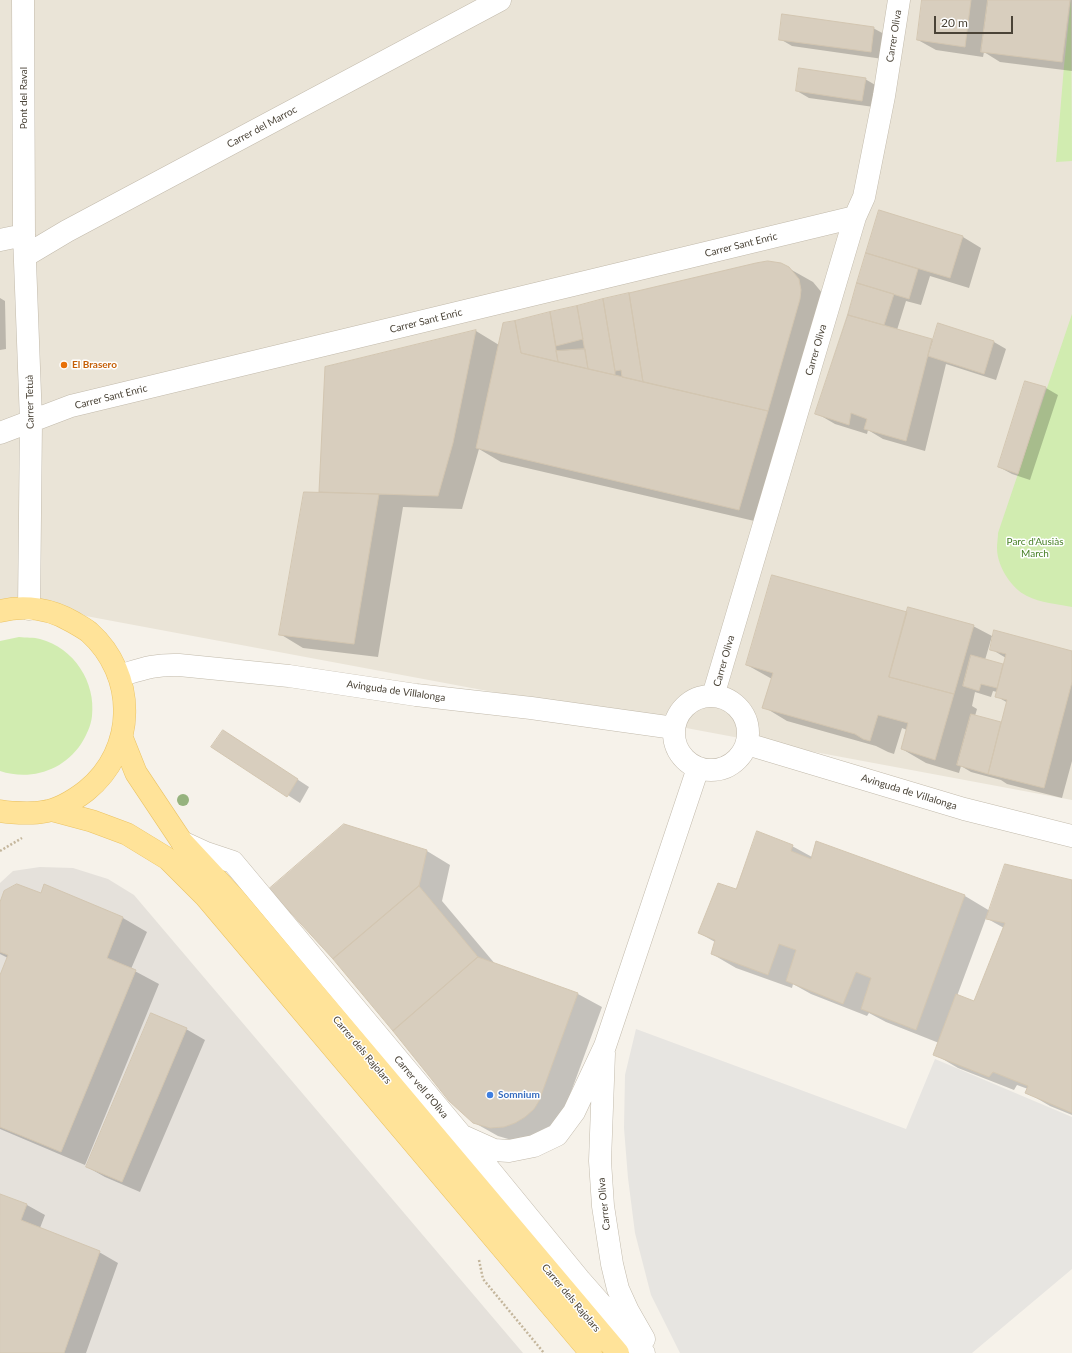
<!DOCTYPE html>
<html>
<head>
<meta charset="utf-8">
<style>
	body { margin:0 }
	#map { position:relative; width:1072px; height:1353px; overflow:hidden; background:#f6f2ea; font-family:Lato,sans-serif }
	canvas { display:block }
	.scale { position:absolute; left:934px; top:16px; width:79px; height:18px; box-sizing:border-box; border:2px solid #4a4337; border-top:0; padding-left:5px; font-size:12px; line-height:14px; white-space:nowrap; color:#4a4337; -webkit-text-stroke:3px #fff; paint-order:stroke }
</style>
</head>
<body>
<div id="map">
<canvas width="1072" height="1353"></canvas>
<div class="scale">20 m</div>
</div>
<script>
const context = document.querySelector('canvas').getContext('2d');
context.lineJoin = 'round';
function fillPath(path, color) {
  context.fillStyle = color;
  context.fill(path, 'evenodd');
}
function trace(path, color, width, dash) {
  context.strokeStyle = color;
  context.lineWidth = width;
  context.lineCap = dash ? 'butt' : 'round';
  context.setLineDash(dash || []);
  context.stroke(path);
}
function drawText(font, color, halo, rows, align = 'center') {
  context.font = font + ' Lato,sans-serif';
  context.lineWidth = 3;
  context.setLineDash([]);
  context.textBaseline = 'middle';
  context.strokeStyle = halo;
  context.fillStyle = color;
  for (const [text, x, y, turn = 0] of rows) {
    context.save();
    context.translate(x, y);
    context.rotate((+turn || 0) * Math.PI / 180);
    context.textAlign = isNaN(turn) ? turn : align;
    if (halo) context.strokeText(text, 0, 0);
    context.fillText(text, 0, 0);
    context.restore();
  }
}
fillPath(new Path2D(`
	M 0,0 L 1072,0 L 1072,800 L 0,600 Z`), '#eae4d7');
fillPath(new Path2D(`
	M 40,867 L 73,868 L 108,879 L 134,895 L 523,1353 L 0,1353 L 0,883 L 13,871 Z`), '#e5e1db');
fillPath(new Path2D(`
	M 1071,0 L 1072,161 L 1056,162 L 1064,66 Z
	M 1072,314 L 1072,607 C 1058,604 1040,603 1027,596 C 1011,588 997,566 997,548 C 997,543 998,538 998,533 Z
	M 19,637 C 26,638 34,637 40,639 C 74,648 96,682 92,716 C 91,726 86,736 81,744 C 63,771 30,781 0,771 L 0,641 Z`), '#d1ecb0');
fillPath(new Path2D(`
	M 636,1029 L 906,1129 L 935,1059 L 1072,1117 L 1072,1269 L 972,1353 L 680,1353 L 651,1295 L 635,1233 L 628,1178 L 624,1128 L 625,1075 Z`), '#e7e5e1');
fillPath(new Path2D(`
	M 923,0 L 1072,0 L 1072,71 L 1000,62 L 984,52 L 983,57 L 936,50 L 918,40 Z
	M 873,28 L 886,35 L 883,59 L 792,46 L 780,39 Z
	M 865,79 L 877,86 L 874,107 L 809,98 L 797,91 Z
	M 880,212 L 963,237 L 981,248 L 969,288 L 930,276 L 921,305 L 906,301 L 897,330 L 934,341 L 994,342 L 1006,349 L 996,380 L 946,364 L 925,451 L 883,439 L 868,430 L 867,434 L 835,424 L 816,413 L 848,315 Z
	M 756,264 L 781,264 L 813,282 L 823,294 L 763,523 L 501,462 L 479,449 L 462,509 L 403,507 L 378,657 L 303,648 L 280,634 L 320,492 L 326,367 L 476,331 L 499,345 L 504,324 Z
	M 0,298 L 5,301 L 6,349 L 0,350 Z
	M 1046,388 L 1058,395 L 1030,480 L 1012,474 L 999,467 Z
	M 908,613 L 973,626 L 992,636 L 985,660 L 1004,666 L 1006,658 L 991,649 L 1072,652 L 1072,761 L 1062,798 L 1007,784 L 1001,780 L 971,772 L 961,766 L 959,773 L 926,763 L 902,749 L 907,730 L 902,728 L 894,754 L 888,752 L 876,746 L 787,721 L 764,707 L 772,679 L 747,665 ZM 993,691 L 997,692 L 996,696 L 1008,703 L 1002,724 L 975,716 L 977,709 L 972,706 L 975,692 L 991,697 Z
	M 224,731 L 309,787 L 300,803 L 212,746 Z
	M 816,842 L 965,896 L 990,911 L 1072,881 L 1072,1115 L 1050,1106 L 1026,1092 L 1028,1089 L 1017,1085 L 1014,1090 L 958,1068 L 934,1054 L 939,1043 L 886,1022 L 869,1013 L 867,1016 L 811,994 L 793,984 L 792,988 L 736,968 L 712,954 L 715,942 L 699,933 L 736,890 L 792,846 L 812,857 ZM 986,918 L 1004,928 L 975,1002 L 957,996 Z
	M 427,851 L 450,865 L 442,901 L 496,965 L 578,994 L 602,1007 L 563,1114 L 549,1131 L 515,1141 L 498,1136 L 473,1122 L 394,1030 L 334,958 Z
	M 45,886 L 123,918 L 147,932 L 131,969 L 159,984 L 85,1165 L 0,1129 L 0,977 L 8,958 L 0,954 L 0,904 L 41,895 Z
	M 186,1029 L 205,1040 L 140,1192 L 105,1177 L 87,1167 Z
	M 0,1195 L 27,1205 L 45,1215 L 40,1228 L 99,1252 L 118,1263 L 86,1353 L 0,1353 Z`), '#0003');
const building = new Path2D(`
	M 922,0 L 971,0 L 965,47 L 917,40 Z
	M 988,0 L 1070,0 L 1062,62 L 981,52 Z
	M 782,14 L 874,27 L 871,52 L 779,40 Z
	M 799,68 L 866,78 L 862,101 L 796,91 Z
	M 879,210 L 963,236 L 950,278 L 866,253 Z
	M 866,253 L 918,269 L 909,299 L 857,283 Z
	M 768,261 L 781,263 L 789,267 L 799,279 L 801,290 L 800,299 L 768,411 L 643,382 L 629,293 L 756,263 Z
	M 857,283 L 894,294 L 884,325 L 848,315 Z
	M 629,293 L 643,382 L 622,377 L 621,370 L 615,371 L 603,299 Z
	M 603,299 L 615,371 L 615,375 L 588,369 L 577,306 Z
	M 577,306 L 583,339 L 556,346 L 550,312 Z
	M 550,312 L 558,362 L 521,353 L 515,321 Z
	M 848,315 L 932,339 L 906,441 L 864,429 L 867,419 L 851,413 L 849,425 L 815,414 Z
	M 515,321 L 521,353 L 768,411 L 739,510 L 476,448 L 503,323 Z
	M 938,323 L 994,341 L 984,374 L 928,356 Z
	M 476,330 L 453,443 L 438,496 L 319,492 L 325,367 Z
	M 585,349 L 588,369 L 558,362 L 556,351 Z
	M 1025,381 L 1046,387 L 1018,474 L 998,467 Z
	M 304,492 L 379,494 L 354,644 L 279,635 Z
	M 772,575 L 907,612 L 889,677 L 954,694 L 935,760 L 901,749 L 908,723 L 878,715 L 870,741 L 863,739 L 855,734 L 762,708 L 773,673 L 746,665 Z
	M 908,607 L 974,625 L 954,694 L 889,677 Z
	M 994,630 L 1072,651 L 1072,682 L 1044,788 L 988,774 L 1007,700 L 995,697 L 1006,654 L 990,650 Z
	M 971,655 L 1003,664 L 997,688 L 981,684 L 979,691 L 963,686 Z
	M 971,714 L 1001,722 L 988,774 L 957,765 Z
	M 223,730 L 298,779 L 287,797 L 211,747 Z
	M 344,824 L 427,850 L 419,886 L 333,959 L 269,889 Z
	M 757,831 L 793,845 L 791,851 L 811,859 L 816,841 L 965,895 L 916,1030 L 861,1009 L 871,978 L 856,972 L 843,1004 L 786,981 L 796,950 L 779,944 L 768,975 L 711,954 L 715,940 L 698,933 L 718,883 L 736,889 Z
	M 1005,864 L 1072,880 L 1072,1113 L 1025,1093 L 1028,1086 L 993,1072 L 989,1077 L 933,1055 L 956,994 L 974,1001 L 1005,923 L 986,919 Z
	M 17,884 L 41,893 L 44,884 L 123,917 L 107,958 L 136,970 L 61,1152 L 0,1127 L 0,975 L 8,955 L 0,952 L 0,902 L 4,891 Z
	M 419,886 L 478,957 L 393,1031 L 333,959 Z
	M 478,957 L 578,993 L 539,1101 L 534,1109 L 525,1117 L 515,1123 L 504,1127 L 490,1128 L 473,1123 L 449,1101 L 393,1031 Z
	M 151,1013 L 187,1028 L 122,1182 L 86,1167 Z
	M 0,1194 L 27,1204 L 21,1220 L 100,1251 L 64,1353 L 0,1353 Z`);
fillPath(building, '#d8cebe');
trace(building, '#d3c6b1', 1);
const minor = new Path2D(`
	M 23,0 L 24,235 L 31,421 L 29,609
	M 0,240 L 24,235
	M 25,256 L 67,231 L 500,0
	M 0,433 L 71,406 L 855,217
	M 119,676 C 142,669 155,664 179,665 L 289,676 L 416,695 L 531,708 L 674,728
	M 713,696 L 855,217 L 864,197 L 884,96 L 899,0
	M674 733a37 37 0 1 1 74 0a37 37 0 1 1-74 0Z
	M 747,744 L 964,809 L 1072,836
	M 182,842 L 206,853 L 233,862 L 462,1136 L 579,1279 L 644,1353
	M 604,1053 L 600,1161 L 603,1206 L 612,1264 L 618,1289 L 628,1311 L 644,1339
	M 465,1137 L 494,1150 L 509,1151 L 534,1146 L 557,1135 L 574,1112 L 605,1046 L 698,768`);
const major = new Path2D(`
	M 0,611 C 25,605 51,609 73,622 C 78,625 84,628 89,632 C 137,675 137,750 86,791 C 73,801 59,810 42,812 C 38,813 32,813 27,813 C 18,813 9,813 0,811
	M 122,738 L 136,773 L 182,842 L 235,899 L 618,1353
	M 51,810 L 92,821 L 127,834 L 168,859 L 205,896 L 591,1353`);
trace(minor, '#c2baab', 23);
trace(major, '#ebc362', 23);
trace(new Path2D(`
	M 0,851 L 22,838
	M 479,1260 L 483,1279 L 544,1353`), '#c4b69c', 2.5, [2, 2]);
trace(minor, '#fff', 22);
trace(major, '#ffe399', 22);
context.fillStyle = '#96b37e';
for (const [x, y] of [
	[183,800]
]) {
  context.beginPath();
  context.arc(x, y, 6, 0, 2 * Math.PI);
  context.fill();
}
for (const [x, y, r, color] of [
	[64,365,4,"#e8710a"],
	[490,1095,4,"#3f7fe0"]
]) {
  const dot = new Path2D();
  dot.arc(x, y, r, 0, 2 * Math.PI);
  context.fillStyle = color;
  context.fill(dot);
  trace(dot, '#fff', 1.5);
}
drawText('10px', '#4a4337', '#fff', [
	["Carrer Oliva",894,36,-81],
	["Pont del Raval",24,98,-90],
	["Carrer del Marroc",262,127,-28],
	["Carrer Sant Enric",741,245,-14],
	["Carrer Sant Enric",426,321,-14],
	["Carrer Oliva",816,350,-74],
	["Carrer Sant Enric",111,397,-14],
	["Carrer Tetuà",30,402,-91],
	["Carrer Oliva",724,661,-74],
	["Avinguda de Villalonga",396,691,8],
	["Avinguda de Villalonga",909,792,17],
	["Carrer dels Rajolars",362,1050,50],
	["Carrer vell d'Oliva",421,1087,50],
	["Carrer Oliva",604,1204,-96],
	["Carrer dels Rajolars",571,1298,50]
]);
drawText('bold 10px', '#c56008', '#fff', [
	["El Brasero",72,365]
], 'left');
drawText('10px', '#478026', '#fff', [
	["Parc d'Ausiàs",1035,542],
	["March",1035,554]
]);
drawText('bold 10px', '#366cbe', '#fff', [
	["Somnium",498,1095]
], 'left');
</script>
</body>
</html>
